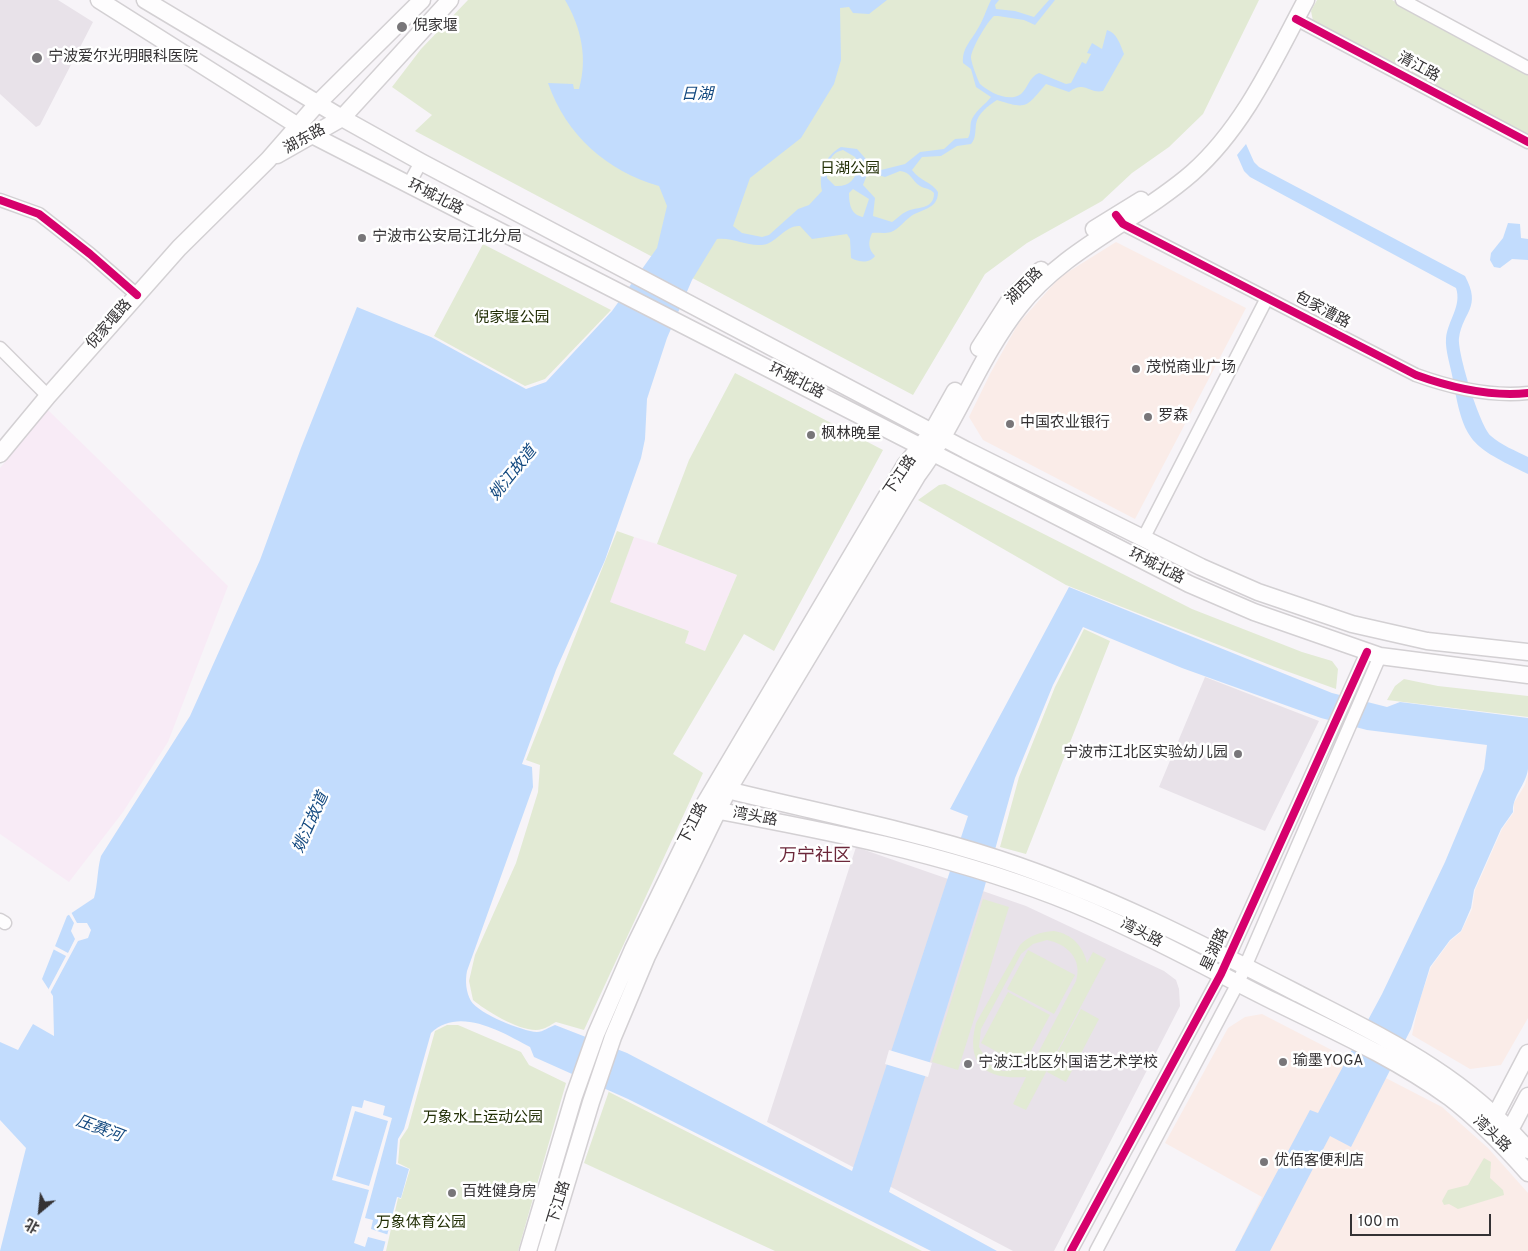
<!DOCTYPE html>
<html>
<head>
<meta charset="utf-8">
<style>
	body { margin:0 }
	#map { position:relative; width:1528px; height:1251px; overflow:hidden; background:#f7f4f8; font-family:Overpass,"Noto Sans SC",sans-serif }
	canvas { display:block }
	.north { position:absolute; left:15px; top:1186px; width:50px; height:50px; -webkit-text-stroke:4px #fff; paint-order:stroke; rotate:208deg; font-size:14px; font-weight:700; line-height:20px; text-align:center; color:#343234 }
	.north::after { content:''; display:block; margin:auto; width:18px; height:22px; background:#343234; clip-path:polygon(50% 0,100% 100%,50% 72%,0 100%) }
	.scale { position:absolute; left:1350px; top:1214px; width:141px; height:22px; box-sizing:border-box; border:2px solid #343234; border-top:0; padding-left:6px; font-size:15px; line-height:18px; white-space:nowrap; color:#343234; -webkit-text-stroke:4px #fff; paint-order:stroke }
</style>
</head>
<body>
<div id="map">
<canvas width="1528" height="1251"></canvas>
<div class="north">北</div>
<div class="scale">100 m</div>
</div>
<script>
const context = document.querySelector('canvas').getContext('2d');
context.lineJoin = 'round';
function fillPath(path, color) {
  context.fillStyle = color;
  context.fill(path, 'evenodd');
}
function trace(path, color, width, dash) {
  context.strokeStyle = color;
  context.lineWidth = width;
  context.lineCap = dash ? 'butt' : 'round';
  context.setLineDash(dash || []);
  context.stroke(path);
}
function drawText(font, color, halo, rows, align = 'center') {
  context.font = font + ' Overpass,"Noto Sans SC",sans-serif';
  context.lineWidth = 5;
  context.setLineDash([]);
  context.textBaseline = 'middle';
  context.strokeStyle = halo;
  context.fillStyle = color;
  for (const [text, x, y, turn = 0] of rows) {
    context.save();
    context.translate(x, y);
    context.rotate((+turn || 0) * Math.PI / 180);
    context.textAlign = isNaN(turn) ? turn : align;
    if (halo) context.strokeText(text, 0, 0);
    context.fillText(text, 0, 0);
    context.restore();
  }
}
fillPath(new Path2D(`
	M 1116,242 L 1246,308 L 1135,519 L 983,440 L 969,417 L 990,374 L 1018,324 L 1060,277 Z
	M 1528,774 L 1528,1018 L 1501,1065 L 1470,1069 L 1412,1035 L 1419,1002 L 1431,967 L 1450,941 L 1461,932 L 1472,909 L 1475,890 L 1502,829 L 1514,812 L 1514,803 L 1525,785 Z
	M 1262,1014 L 1442,1107 L 1488,1148 L 1528,1193 L 1528,1251 L 1264,1251 L 1242,1237 L 1262,1197 L 1165,1143 L 1228,1028 L 1245,1017 Z`), '#faece8');
fillPath(new Path2D(`
	M 48,410 L 228,586 L 168,742 L 123,812 L 69,882 L 0,834 L 0,468 Z
	M 634,537 L 657,544 L 737,575 L 705,651 L 684,643 L 689,631 L 609,602 Z`), '#f8ebf6');
fillPath(new Path2D(`
	M 0,0 L 58,0 L 93,22 L 40,125 L 36,127 L 0,94 Z
	M 1205,677 L 1319,721 L 1265,831 L 1159,787 Z
	M 856,847 L 1026,906 L 1164,971 L 1176,980 L 1179,989 L 1180,1006 L 1054,1251 L 1013,1251 L 767,1122 Z`), '#e8e2e9');
fillPath(new Path2D(`
	M 468,0 L 1259,0 L 1203,114 L 1169,147 L 1132,173 L 1102,201 L 1027,243 L 985,274 L 913,395 L 415,131 L 432,115 L 392,87 L 421,49 Z
	M 1317,0 L 1392,0 L 1528,72 L 1528,136 L 1322,28 L 1313,21 L 1311,11 Z
	M 483,244 L 611,310 L 545,379 L 525,386 L 434,336 Z
	M 735,373 L 883,450 L 774,651 L 744,634 L 673,754 L 703,773 L 584,1030 L 556,1022 C 552,1024 547,1028 542,1029 C 525,1035 486,1011 473,1000 L 469,981 L 475,955 L 516,863 L 538,792 L 540,765 L 526,760 L 617,531 L 634,537 L 610,602 L 689,631 L 685,643 L 705,651 L 737,575 L 657,544 L 689,460 Z
	M 945,484 L 1192,609 L 1302,652 L 1332,661 L 1338,669 L 1336,689 L 1275,667 L 1066,585 L 918,500 L 939,485 Z
	M 1084,629 L 1110,641 L 1026,854 L 1000,847 L 1019,777 L 1055,687 Z
	M 1404,679 L 1438,686 L 1528,696 L 1528,717 L 1387,700 L 1395,686 Z
	M 983,899 L 1009,907 L 958,1070 L 932,1062 Z
	M 1054,931 C 1072,934 1083,946 1087,963 L 1093,952 L 1106,959 L 1026,1110 L 1013,1104 L 1026,1077 C 986,1080 965,1065 976,1023 L 1020,945 C 1030,935 1040,932 1054,931 ZM 1047,940 C 1067,944 1083,959 1076,981 L 1035,1059 L 1021,1069 L 1003,1071 L 990,1065 L 979,1047 L 981,1029 L 1021,954 L 1033,944 Z
	M 1028,950 L 1075,975 L 1054,1014 L 1007,989 Z
	M 1008,992 L 1050,1015 L 1023,1066 L 981,1043 Z
	M 1081,1009 L 1099,1019 L 1066,1082 L 1047,1072 Z
	M 447,1025 L 458,1025 L 521,1052 L 529,1065 L 566,1083 L 518,1251 L 386,1251 L 398,1198 L 401,1199 L 410,1169 L 398,1163 L 400,1140 L 408,1128 L 435,1031 Z
	M 609,1091 L 609,1092 L 922,1251 L 775,1251 L 584,1163 Z
	M 1484,1158 L 1491,1162 L 1490,1178 L 1503,1190 L 1504,1195 L 1458,1209 L 1449,1204 L 1444,1205 L 1442,1201 L 1448,1190 L 1468,1185 Z`), '#e2ead4');
fillPath(new Path2D(`
	M 565,0 L 887,0 L 869,14 L 853,13 L 849,7 L 840,8 L 841,60 L 834,84 L 801,138 L 750,178 L 733,226 L 742,233 L 762,237 L 769,235 L 798,209 L 809,205 L 822,191 C 818,173 825,156 841,147 L 857,149 L 873,167 L 881,170 L 905,164 L 920,152 L 944,149 L 955,139 L 968,138 C 972,131 969,125 972,119 C 977,109 985,105 991,97 L 976,87 L 971,69 L 963,63 C 962,48 971,41 977,30 C 983,21 986,10 991,0 L 999,0 L 995,5 L 996,9 L 1015,11 L 1034,17 L 1049,0 L 1055,0 L 1035,25 L 1024,20 L 998,16 L 994,16 C 987,22 971,49 971,58 C 972,65 977,78 980,84 C 989,92 1009,103 1021,94 C 1028,88 1029,77 1039,73 L 1066,84 L 1071,83 L 1082,62 L 1086,64 L 1091,54 L 1087,53 L 1092,43 L 1102,49 L 1107,30 C 1117,33 1120,44 1124,54 L 1103,91 C 1088,94 1086,80 1069,92 L 1046,84 C 1026,107 1028,110 997,100 C 988,106 978,113 976,124 C 975,132 976,138 971,144 L 957,146 L 941,156 L 922,157 L 912,170 C 920,181 932,182 938,192 C 938,210 920,209 910,217 C 903,222 899,229 891,232 C 883,234 878,232 872,233 C 868,242 868,249 875,256 C 869,264 859,262 851,258 L 850,239 L 847,234 L 812,239 L 800,226 C 784,225 776,245 761,245 C 746,246 732,237 717,239 L 692,280 L 667,338 L 647,399 L 645,439 L 641,458 L 605,560 L 556,670 L 522,764 L 532,767 L 533,787 L 467,971 C 465,981 466,992 471,1001 C 479,1014 522,1031 537,1032 C 543,1032 549,1027 555,1025 L 627,1053 L 852,1171 L 968,816 L 950,809 L 1069,587 L 1332,693 L 1387,707 L 1400,702 L 1528,718 C 1528,734 1528,752 1528,769 C 1526,785 1512,796 1513,812 L 1501,829 L 1474,890 L 1471,908 L 1461,931 L 1450,940 L 1430,967 L 1411,1029 L 1351,1147 L 1330,1136 L 1270,1251 L 1235,1251 L 1310,1110 L 1318,1113 L 1382,994 L 1445,862 L 1484,769 L 1487,745 L 1367,730 L 1321,718 L 1182,668 L 1083,627 L 1053,685 L 1015,778 L 984,889 L 889,1192 L 997,1251 L 931,1251 L 628,1099 L 534,1057 L 530,1047 C 502,1032 459,1006 431,1033 L 404,1129 L 398,1139 L 396,1164 L 409,1169 L 401,1198 L 397,1197 L 383,1251 L 0,1251 L 26,1148 L 0,1120 L 0,1042 L 18,1050 L 33,1024 L 54,1036 L 53,996 L 42,979 L 67,916 L 94,898 C 98,884 97,870 101,856 L 190,716 L 260,560 L 301,448 L 357,307 L 431,337 L 526,389 L 546,382 L 612,311 L 657,248 L 667,206 L 659,186 C 607,171 566,135 548,83 L 573,84 L 574,89 L 579,89 C 588,58 581,27 565,0 ZM 843,150 L 855,157 L 859,166 C 855,180 849,187 835,186 L 827,178 C 828,165 829,153 843,150 ZM 900,171 C 911,172 912,181 920,186 C 925,189 930,188 934,193 C 934,208 921,207 910,210 C 903,212 898,218 892,222 L 873,216 L 875,198 L 863,185 L 868,172 L 885,177 ZM 853,189 L 869,199 L 863,217 C 851,215 849,204 849,193 Z
	M 1246,144 L 1254,162 L 1259,167 L 1465,276 C 1482,308 1463,311 1459,338 C 1457,352 1480,427 1491,436 C 1501,445 1516,451 1528,457 L 1528,474 C 1471,446 1464,443 1453,380 C 1451,367 1445,351 1446,338 C 1448,320 1462,306 1456,288 L 1250,177 L 1244,171 L 1237,155 Z
	M 1508,223 L 1520,224 L 1521,238 L 1528,239 L 1528,260 L 1512,259 L 1500,268 L 1494,267 L 1490,260 L 1491,253 L 1503,238 Z`), '#c2dcfd');
fillPath(new Path2D(`
	M 71,912 L 77,923 L 87,923 L 91,930 L 88,938 L 78,941 L 49,995 L 47,992 L 66,956 L 51,948 L 53,945 L 68,953 L 75,939 L 71,931 L 74,923 L 68,913 Z
	M 889,1050 L 932,1063 L 928,1077 L 885,1064 Z
	M 364,1100 L 385,1106 L 383,1115 L 392,1118 L 365,1218 L 373,1220 L 371,1229 L 389,1235 L 387,1242 L 368,1237 L 365,1247 L 354,1243 L 369,1190 L 332,1180 L 352,1106 L 362,1108 ZM 355,1111 L 388,1121 L 369,1186 L 336,1176 Z`), '#f7f4f8');
const minor = new Path2D(`
	M 1402,0 L 1528,68
	M 1296,19 L 1528,142
	M 409,184 L 421,162
	M 0,200 L 39,214 L 90,254 L 137,295
	M 1118,217 L 1123,224 L 1416,375 C 1452,388 1490,397 1528,393
	M 0,348 L 48,396
	M 1143,539 L 1267,298
	M 0,920 L 5,923
	M 1071,1251 L 1221,974 L 1367,652
	M 1096,1251 L 1238,983 L 1380,656`);
const major = new Path2D(`
	M 99,0 L 314,136 L 1189,584 L 1254,612 L 1380,656 L 1528,675
	M 145,0 L 342,118 L 421,162 L 966,450 L 1201,567 L 1258,592 L 1352,624 L 1427,641 L 1528,652
	M 277,155 L 342,118 L 450,0
	M 1094,229 L 1141,200
	M 979,348 L 1011,298 L 1041,270
	M 0,454 L 48,396 L 179,248 L 268,160 L 317,104 L 422,0
	M 719,788 C 812,811 907,829 999,859 C 1105,894 1200,943 1299,994 C 1386,1039 1463,1074 1528,1150
	M 709,809 C 827,831 942,853 1054,896 C 1130,925 1201,965 1273,1001 C 1332,1030 1395,1058 1449,1097 C 1478,1119 1504,1146 1528,1173
	M 1489,1123 L 1495,1116 L 1528,1053
	M 1502,1137 L 1510,1130 L 1528,1096
	M 528,1251 L 574,1096 L 596,1034 L 633,949 L 702,808 L 905,465 L 932,432 L 955,391
	M 546,1251 L 591,1102 L 613,1037 L 647,956 L 728,790 L 917,476 C 957,423 978,359 1019,307 C 1064,249 1137,221 1192,173 C 1244,127 1274,60 1306,0`);
trace(minor, '#d3d0d3', 15);
trace(major, '#d3d0d3', 19);
trace(minor, '#fefdfe', 12);
trace(major, '#fefdfe', 16);
trace(new Path2D(`
	M 1296,19 L 1528,142
	M 0,200 L 39,214 L 90,254 L 137,295
	M 1116,215 L 1123,224 L 1416,375 C 1452,388 1490,397 1528,393
	M 1071,1251 L 1221,974 L 1367,652`), '#d6006c', 8);
for (const [x, y, r, color] of [
	[402,27,6,"#787679"],
	[37,58,6,"#787679"],
	[362,238,5,"#787679"],
	[1136,369,5,"#787679"],
	[1148,417,5,"#787679"],
	[1010,424,5,"#787679"],
	[811,435,5,"#787679"],
	[1238,754,5,"#787679"],
	[1283,1062,5,"#787679"],
	[968,1064,5,"#787679"],
	[1264,1162,5,"#787679"],
	[452,1193,5,"#787679"]
]) {
  const dot = new Path2D();
  dot.arc(x, y, r, 0, 2 * Math.PI);
  context.fillStyle = color;
  context.fill(dot);
  trace(dot, '#fff', 2);
}
drawText('15px', '#343234', '#fff', [
	["倪家堰",413,27],
	["宁波爱尔光明眼科医院",48,58],
	["宁波市公安局江北分局",372,238],
	["茂悦商业广场",1146,369],
	["罗森",1158,417],
	["中国农业银行",1020,424],
	["枫林晚星",821,435],
	["宁波市江北区实验幼儿园",1228,754,"right"],
	["瑜墨YOGA",1293,1062],
	["宁波江北区外国语艺术学校",978,1064],
	["优佰客便利店",1274,1162],
	["百姓健身房",462,1193]
], 'left');
drawText('15px', '#343234', '#fff', [
	["清江路",1418,68,28],
	["湖东路",305,140,-29],
	["环城北路",435,198,27],
	["湖西路",1025,287,-45],
	["包家漕路",1322,311,28],
	["倪家堰路",110,325,-49],
	["环城北路",796,382,27],
	["下江路",901,476,-56],
	["环城北路",1156,567,27],
	["湾头路",755,818,10],
	["下江路",694,824,-63],
	["湾头路",1141,934,27],
	["星湖路",1216,950,-65],
	["湾头路",1491,1135,43],
	["下江路",560,1203,-73]
]);
drawText('15px', '#222f06', '#fff', [
	["日湖公园",850,170],
	["倪家堰公园",512,319],
	["万象水上运动公园",483,1119],
	["万象体育公园",421,1224]
]);
drawText('italic 16px', '#144a80', '#fff', [
	["日湖",697,96],
	["姚江故道",514,474,-51],
	["姚江故道",312,823,-66],
	["压赛河",99,1130,20]
]);
drawText('18px', '#6c273a', '#fff', [
	["万宁社区",815,857]
]);
</script>
</body>
</html>
